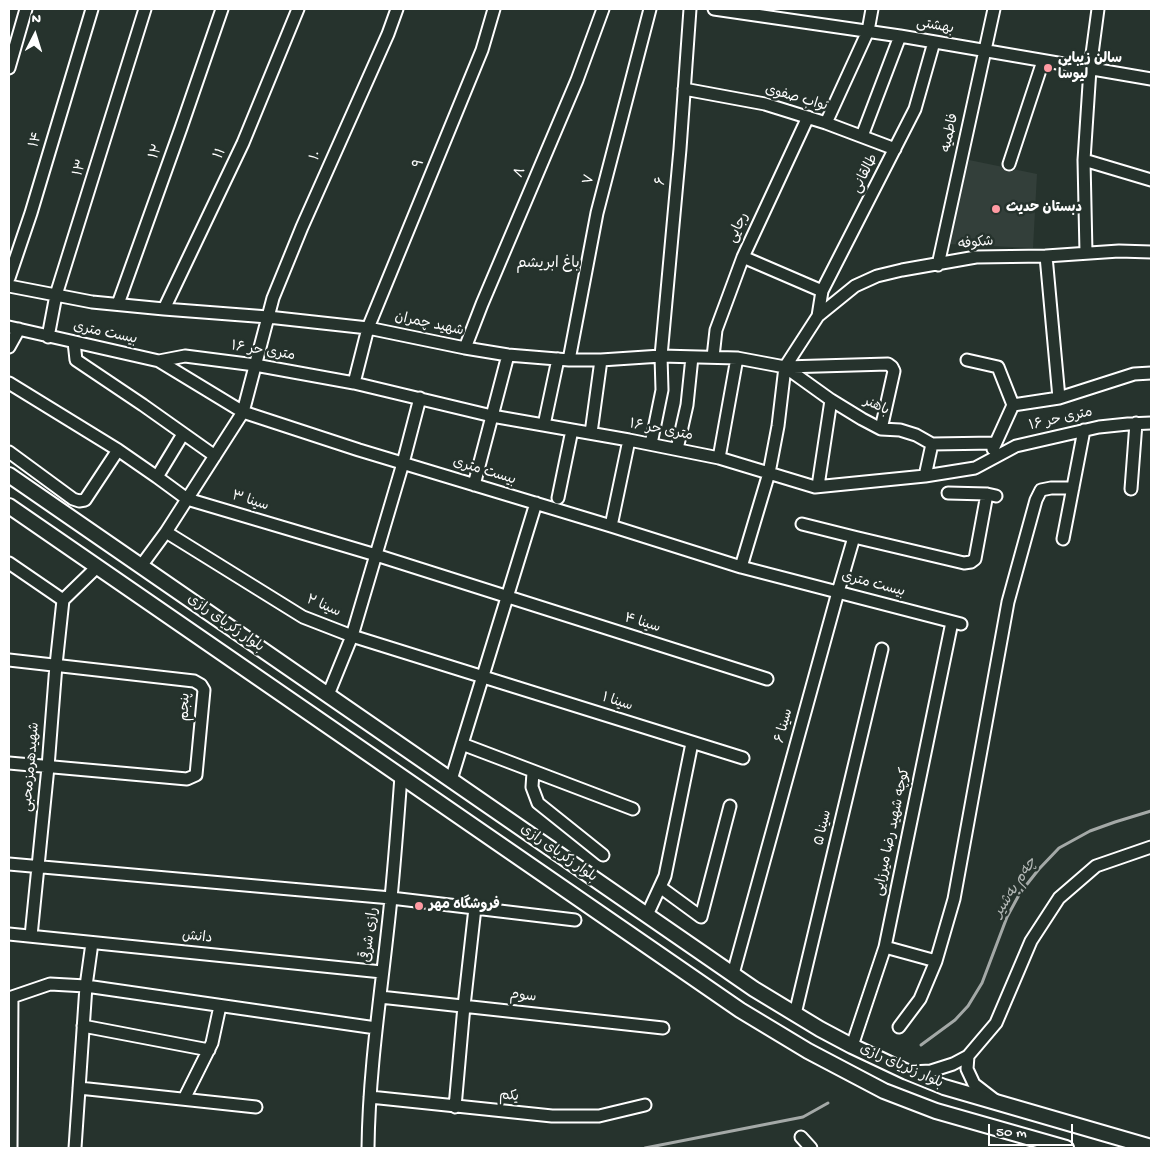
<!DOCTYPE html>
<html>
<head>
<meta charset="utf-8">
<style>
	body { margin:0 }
	#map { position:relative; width:1160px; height:1157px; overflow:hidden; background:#26332d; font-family:"Gochi Hand",sans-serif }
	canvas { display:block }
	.frame { position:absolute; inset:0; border:10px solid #fff; pointer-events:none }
	.north { position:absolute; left:10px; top:10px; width:50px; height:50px; -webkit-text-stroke:4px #26332d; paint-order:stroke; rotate:5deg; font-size:14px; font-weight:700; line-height:20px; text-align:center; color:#fff }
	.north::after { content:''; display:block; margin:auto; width:18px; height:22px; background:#fff; clip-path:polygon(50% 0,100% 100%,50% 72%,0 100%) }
	.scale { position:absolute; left:988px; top:1124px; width:85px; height:22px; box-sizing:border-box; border:2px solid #fff; border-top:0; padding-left:6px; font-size:15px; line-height:18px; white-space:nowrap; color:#fff; -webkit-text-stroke:4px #26332d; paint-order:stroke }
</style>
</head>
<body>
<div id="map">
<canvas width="1160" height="1157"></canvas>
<div class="frame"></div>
<div class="north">N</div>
<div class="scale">50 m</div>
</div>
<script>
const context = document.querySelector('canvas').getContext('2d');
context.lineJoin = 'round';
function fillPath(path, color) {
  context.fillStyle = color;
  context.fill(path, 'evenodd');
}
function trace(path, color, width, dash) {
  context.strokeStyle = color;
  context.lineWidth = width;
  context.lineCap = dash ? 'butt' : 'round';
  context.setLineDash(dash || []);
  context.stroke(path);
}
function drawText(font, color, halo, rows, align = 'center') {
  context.font = font + ' "Gochi Hand","Playpen Sans Arabic",sans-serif';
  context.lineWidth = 5;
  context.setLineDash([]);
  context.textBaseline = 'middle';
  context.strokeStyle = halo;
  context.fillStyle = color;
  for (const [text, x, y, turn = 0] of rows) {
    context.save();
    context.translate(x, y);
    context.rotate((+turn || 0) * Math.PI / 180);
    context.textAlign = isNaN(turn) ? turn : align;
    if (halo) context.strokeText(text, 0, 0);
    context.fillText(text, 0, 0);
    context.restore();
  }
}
fillPath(new Path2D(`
	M 969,160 L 1037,174 L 1033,248 L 948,244 Z`), '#333f3a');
trace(new Path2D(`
	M 921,1045 L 955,1020 L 968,1006 L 982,983 L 1007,917 L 1020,893 L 1039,869 L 1059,848 L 1090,831 L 1115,822 L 1151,811
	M 645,1148 L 803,1117 L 828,1103`), '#a4a9a7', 3);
const minor = new Path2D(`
	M 714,9 L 900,36 L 1151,79
	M 9,68 L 26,9
	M 684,89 L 765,104 L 826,123 L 895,149
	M 826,123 L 868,31 L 872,9
	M 862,136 L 900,36
	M 1084,160 L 1151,180
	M 1009,164 L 1043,61
	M 1086,253 L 1084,160 L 1090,69 L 1098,9
	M 1046,256 L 1059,398
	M 743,257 L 822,291
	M 938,265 L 994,9
	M 9,278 L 31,213 L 92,9
	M 9,286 L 92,302 L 164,309 L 268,317 L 368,328 L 465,348 L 508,355 L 569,360 L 601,360 L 661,356 L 737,358 L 785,367 L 818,316 L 855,286 L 877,276 L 902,270 L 976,257 L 1046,256 L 1119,251 L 1151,252
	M 118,304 L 181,128 L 222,9
	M 164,309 L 243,143 L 298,9
	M 818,316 L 822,291 L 915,109 L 934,42
	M 9,327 L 159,361 L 243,412 L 359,450 L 611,526 L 741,567 L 961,624
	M 48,337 L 56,295 L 145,9
	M 74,342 L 76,360 L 143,405 L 215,456
	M 9,347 L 19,329
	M 465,348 L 482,304 L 577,80 L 603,9
	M 713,357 L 716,330 L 743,257 L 808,117
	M 569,360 L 597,213 L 650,9
	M 967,360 L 998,367 L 1013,405
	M 159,361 L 185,356 L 255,365 L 354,383 L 492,416 L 629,440 L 719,458 L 815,487 L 925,476 L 975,468 L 1016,446 L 1099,427 L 1128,424 L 1151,423
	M 785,367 L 831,400 L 862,419 L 881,429 L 900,430 L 916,435 L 932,444 L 995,443
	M 785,367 L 888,364 L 892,367 L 894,371 L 881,429
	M 9,383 L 118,450 L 157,477 L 187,499 L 376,555 L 767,679
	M 354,383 L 368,328 L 482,50 L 494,9
	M 544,425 L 558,359
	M 591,433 L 601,360
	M 651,444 L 662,390 L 661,356 L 680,149 L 690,9
	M 677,449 L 687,405 L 692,357
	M 993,449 L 1013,405 L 1059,398 L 1134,374 L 1151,373
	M 9,452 L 73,499 L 79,501 L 85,500 L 118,450
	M 719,458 L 737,358
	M 925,476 L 932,444
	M 157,477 L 183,434
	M 474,485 L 508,355
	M 818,486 L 831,400
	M 1131,489 L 1136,423
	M 948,493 L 987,494
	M 558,498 L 572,430
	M 611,526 L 629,440
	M 166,532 L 303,617 L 352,636 L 743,758
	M 854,537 L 964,563 L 971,562 L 975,559 L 987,494 L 996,496
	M 1063,539 L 1084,430
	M 9,563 L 63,600
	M 141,566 L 166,532 L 243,412 L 273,298 L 302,227 L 388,34 L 397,9
	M 741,567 L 769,473 L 778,426 L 785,367
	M 63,600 L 97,567
	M 9,660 L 194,681 L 201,685 L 204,690 L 196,775 L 187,779 L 9,763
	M 328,695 L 352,636 L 403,463 L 420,398
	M 462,744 L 633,809
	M 533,772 L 532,787 L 538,803 L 603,855
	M 451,780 L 536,503
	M 9,864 L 391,898 L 575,920
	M 660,887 L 701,917 L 730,806
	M 647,915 L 665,876 L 692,743
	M 9,934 L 382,972
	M 31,936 L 48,767 L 56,665 L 63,600
	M 885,947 L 936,961
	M 733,974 L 838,592 L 854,537 L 802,524
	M 380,997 L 663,1028
	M 9,998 L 50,984 L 86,986 L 376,1028
	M 795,1014 L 882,649
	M 83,1026 L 209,1050
	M 899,1027 L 920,999 L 936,961 L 954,899 L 1008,602 L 1036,500 L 1041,490 L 1051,488 L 1073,488
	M 852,1046 L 885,947 L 952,622
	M 968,1056 L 996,1023 L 1031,941 L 1059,898 L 1096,866 L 1151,847
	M 910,1072 L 931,1071 L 953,1064 L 968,1056 L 967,1069 L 974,1084 L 996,1101
	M 79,1088 L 256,1107
	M 370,1097 L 552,1116 L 599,1116 L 645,1105
	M 184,1099 L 212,1043 L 220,1006
	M 455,1107 L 464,1006 L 475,908
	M 801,1137 L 811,1148
	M 11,1148 L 12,997
	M 75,1148 L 86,986 L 92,943
	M 368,1148 C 369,1064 383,981 391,898 C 395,857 398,817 401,776`);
const major = new Path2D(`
	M 9,475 L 754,989 L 820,1029 L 852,1046 L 907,1072 L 944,1087 L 1151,1147
	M 9,506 L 740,1010 L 808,1051 L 884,1091 L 936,1111 L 1066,1148`);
trace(minor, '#fff', 15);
trace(major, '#fff', 18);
trace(minor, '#26332d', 11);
trace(major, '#26332d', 14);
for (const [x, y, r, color] of [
	[1048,68,5,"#ff9aa2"],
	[996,209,5,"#ff9aa2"],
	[419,906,5,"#ff9aa2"]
]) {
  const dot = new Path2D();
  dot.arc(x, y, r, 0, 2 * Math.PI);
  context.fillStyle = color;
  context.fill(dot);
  trace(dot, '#26332d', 2);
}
drawText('14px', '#fff', '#26332d', [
	["بهشتی",935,27,10],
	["نواب صفوی",796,99,16],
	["فاطمیه",951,133,-78],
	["۱۴",37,140,-73],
	["۱۲",157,152,-70],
	["۱۱",221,154,-65],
	["۱۰",317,156,-66],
	["۹",420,164,-68],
	["۱۳",81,168,-73],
	["۸",521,173,-67],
	["طالقانی",866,174,-63],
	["۷",590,180,-76],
	["۶",662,181,-85],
	["رجایی",739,228,-65],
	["شکوفه",976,244,-6],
	["شهید چمران",429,325,12],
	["بیست متری",105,334,12],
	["۱۶ متری حر",263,352,9],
	["باهنر",876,407,25],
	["۱۶ متری حر",1061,420,-13],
	["۱۶ متری حر",661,431,11],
	["بیست متری",484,472,17],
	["سینا ۳",250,502,17],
	["بیست متری",873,585,15],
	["سینا ۲",323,607,23],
	["بلوار زکریای رازی",225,624,35],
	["سینا ۴",642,624,17],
	["۱ سینا",617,703,18],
	["پنجم",186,707,-88],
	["سینا ۶",785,726,-75],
	["شهیدهرمزمحبی",32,767,-85],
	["سینا ۵",824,828,-77],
	["کوچه شهید رضا میرزایی",893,832,-78],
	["بلوار زکریای رازی",558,854,35],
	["رازی شرقی",371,935,-83],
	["دانش",197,938,6],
	["سوم",523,997,6],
	["بلوار زکریای رازی",901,1067,24],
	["یکم",509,1097,5]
]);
drawText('bold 14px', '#fff', '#26332d', [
	["سالن زیبایی",1058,60],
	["لیوسا",1058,76],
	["دبستان حدیث",1006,209],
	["فروشگاه مهر",429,906]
], 'left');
drawText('15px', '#fff', '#26332d', [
	["باغ ابریشم",548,265]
]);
drawText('italic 15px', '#b3b8b6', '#26332d', [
	["چەم بەشیر",1016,888,-57]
]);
</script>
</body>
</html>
